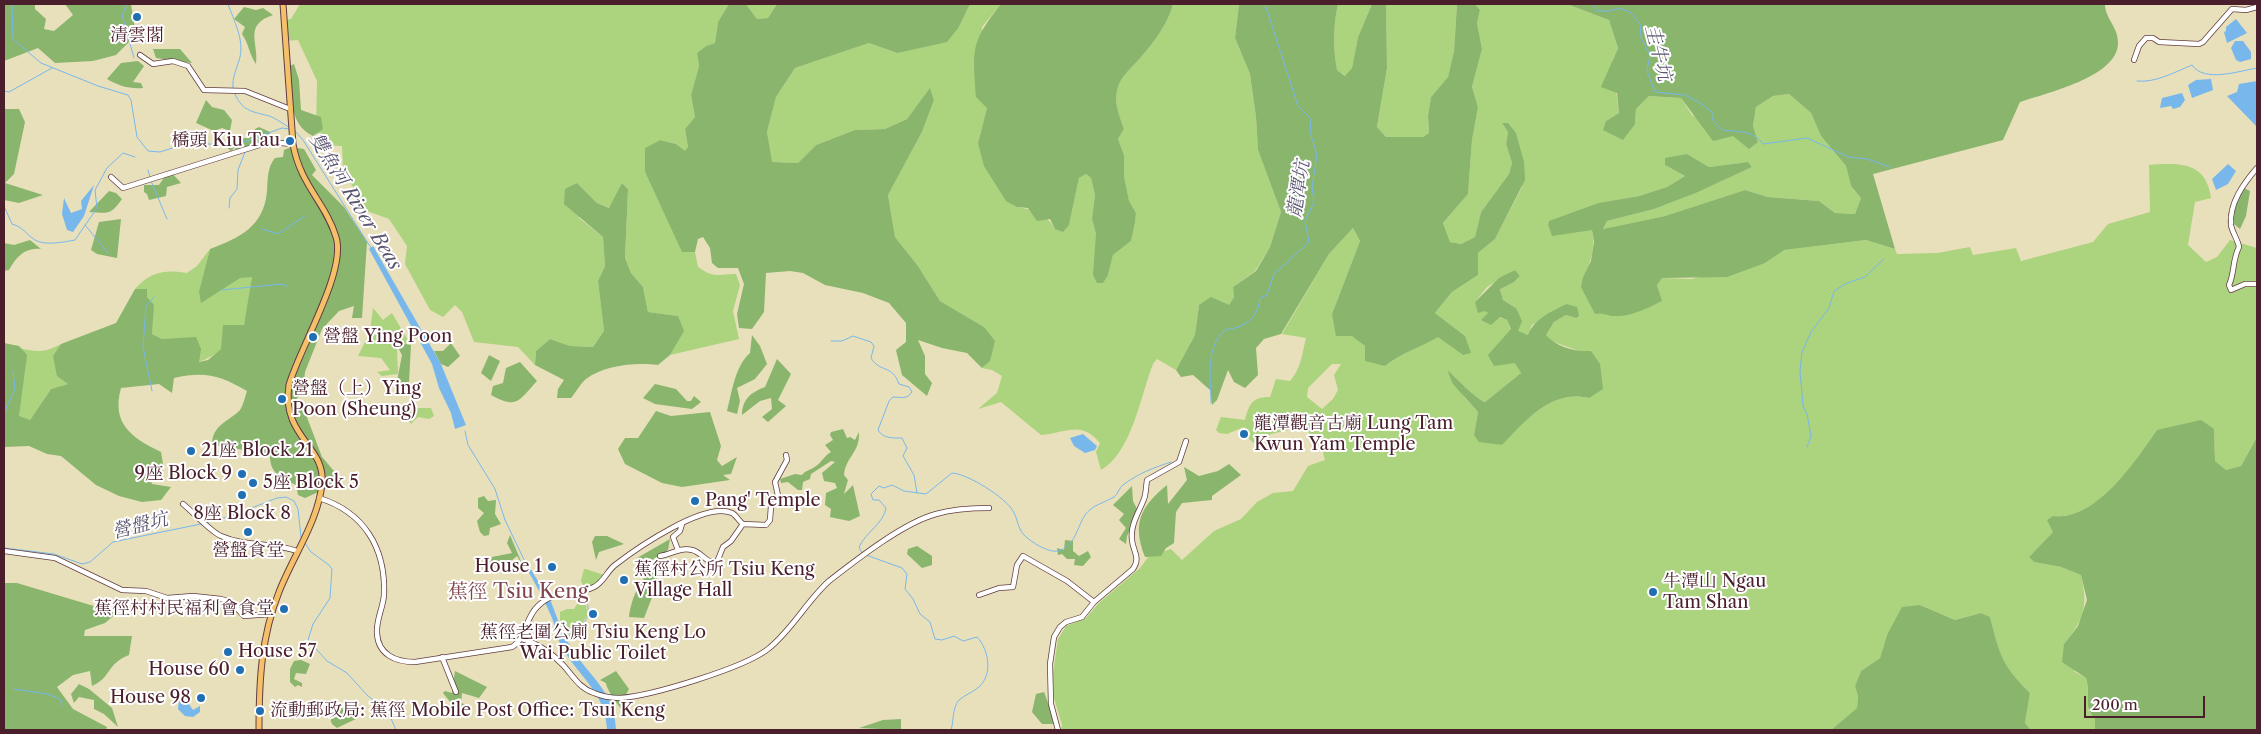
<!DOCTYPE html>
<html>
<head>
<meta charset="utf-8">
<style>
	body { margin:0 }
	#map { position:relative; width:2261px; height:734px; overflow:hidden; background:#e8e0bb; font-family:"Libre Caslon Text",serif }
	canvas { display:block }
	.frame { position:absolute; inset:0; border:5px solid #4a1f2b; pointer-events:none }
	.scale { position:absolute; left:2084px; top:696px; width:121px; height:22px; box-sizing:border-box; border:2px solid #4a1f2b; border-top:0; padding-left:6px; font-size:15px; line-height:18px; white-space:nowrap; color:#4a1f2b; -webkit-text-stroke:4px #fff; paint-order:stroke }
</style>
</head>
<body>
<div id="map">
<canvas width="2261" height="734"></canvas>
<div class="frame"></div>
<div class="scale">200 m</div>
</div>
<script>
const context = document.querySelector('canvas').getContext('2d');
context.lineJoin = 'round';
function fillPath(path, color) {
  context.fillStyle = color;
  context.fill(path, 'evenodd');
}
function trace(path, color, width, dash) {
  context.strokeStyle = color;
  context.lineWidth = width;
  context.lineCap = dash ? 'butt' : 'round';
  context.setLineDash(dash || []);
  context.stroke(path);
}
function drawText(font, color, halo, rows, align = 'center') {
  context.font = font + ' "Libre Caslon Text","Noto Serif TC",serif';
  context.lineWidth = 4;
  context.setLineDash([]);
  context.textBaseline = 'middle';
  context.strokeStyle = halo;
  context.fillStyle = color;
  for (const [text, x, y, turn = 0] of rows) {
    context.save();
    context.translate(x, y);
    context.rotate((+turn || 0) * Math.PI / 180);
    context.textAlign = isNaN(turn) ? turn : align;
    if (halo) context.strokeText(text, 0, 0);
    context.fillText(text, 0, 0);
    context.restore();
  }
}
fillPath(new Path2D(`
	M 300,4 L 734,4 L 729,5 L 718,22 L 715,43 L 706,46 L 697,53 L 699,66 L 691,95 L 695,117 L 685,129 L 688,147 L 685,152 L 676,144 L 660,140 L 645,148 L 645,172 L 682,251 L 695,252 L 698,267 C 715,279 718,274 736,274 L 740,285 L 733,311 L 739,339 L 670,355 L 675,344 L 678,316 L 648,312 L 643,287 L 631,273 L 625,258 L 628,189 L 622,183 L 610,208 L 597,203 L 577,183 L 579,218 L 603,237 L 605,266 L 598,281 L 604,331 L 593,347 L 570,346 L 550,339 L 536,351 L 535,365 L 518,347 L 474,342 L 462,312 L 455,305 L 443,317 L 430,310 L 405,264 L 407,246 L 389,219 L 367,211 L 343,170 L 342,146 L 324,145 L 316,131 L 317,81 L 298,40 L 286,41 L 285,20 L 291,19 Z
	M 746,4 L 777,4 L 768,18 L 757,19 Z
	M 970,4 L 1001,4 L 982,27 L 987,108 L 978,143 L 1017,207 C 1032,209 1047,214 1055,229 L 1069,225 L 1079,178 L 1086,174 L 1091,178 L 1095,195 L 1092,219 L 1096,234 L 1096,253 L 1108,275 L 1113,255 L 1131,241 L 1135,223 L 1136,213 L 1129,202 L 1124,176 L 1124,155 L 1118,139 L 1124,129 C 1120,117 1114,104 1117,91 C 1119,77 1133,67 1141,57 C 1154,42 1169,22 1173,4 L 1239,4 L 1235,38 L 1250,74 L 1256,117 L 1258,150 L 1281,212 L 1270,247 L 1255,271 L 1233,287 L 1234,297 L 1229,305 L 1199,305 L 1195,335 L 1176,370 L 1157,359 L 1153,364 C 1140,397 1132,452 1101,470 L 1096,452 L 1100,443 C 1081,420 1066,433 1041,435 L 1001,402 L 978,409 L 997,393 L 1002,376 L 992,370 L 982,368 L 990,361 L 984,327 L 940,301 L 918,266 L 895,237 L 888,195 L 922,132 L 934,100 L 930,89 L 907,119 L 885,129 L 855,130 L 816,145 L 798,163 L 771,162 L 767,132 L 776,97 L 795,68 L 869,43 L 897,53 L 959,27 Z
	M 1338,4 L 1372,4 L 1358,37 L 1352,68 L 1346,76 L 1337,70 C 1333,47 1333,27 1338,4 Z
	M 1386,4 L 1457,4 L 1454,51 L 1448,77 L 1431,97 L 1428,116 L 1429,133 L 1423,137 L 1386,137 L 1377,127 L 1387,68 Z
	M 1475,4 L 1567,4 L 1609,20 L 1618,48 L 1612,61 L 1619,113 L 1606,121 L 1635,124 L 1636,109 L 1649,96 L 1681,98 L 1692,115 L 1733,136 L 1758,142 L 1753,126 L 1756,107 L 1773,96 L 1789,94 L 1811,113 L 1821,136 L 1846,166 L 1851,186 L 1861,198 L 1855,214 L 1835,213 L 1819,201 L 1768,197 L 1745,190 L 1665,216 L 1603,229 L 1607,221 L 1654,209 L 1696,193 L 1752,167 L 1748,162 L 1709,167 L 1687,154 L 1665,165 L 1685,176 L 1667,187 L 1639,196 L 1598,203 L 1550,221 L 1548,225 L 1552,235 L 1592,229 C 1595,248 1592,261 1583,277 L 1603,312 C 1623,318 1643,310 1661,301 L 1657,284 L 1662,278 L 1691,279 L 1765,263 L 1783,250 L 1866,240 L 1895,249 L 1897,254 L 1937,253 L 1970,247 L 1973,255 L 2016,248 L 2021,261 L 2093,242 L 2108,224 L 2150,212 L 2149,165 C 2179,163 2206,161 2211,198 L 2195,202 L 2188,245 L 2206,262 L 2217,257 L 2230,240 L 2257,248 L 2257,437 L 2241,466 L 2226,470 L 2215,461 L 2214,429 L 2157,430 C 2136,462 2096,521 2053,516 L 2053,532 L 2029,557 L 2034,562 L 2061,567 L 2081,575 C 2088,608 2085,617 2064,644 L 2075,672 L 2086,678 C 2090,695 2082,704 2095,719 L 2095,730 L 2031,730 L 2025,723 L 2030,693 C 2001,664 2000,655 1990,617 L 1981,613 L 1955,620 L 1920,605 L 1887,635 L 1880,658 L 1861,671 L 1855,686 L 1858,696 L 1857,708 L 1831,730 L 1061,730 L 1062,725 L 1054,698 L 1053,673 L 1058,639 L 1066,626 L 1086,618 L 1098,604 L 1140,568 L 1149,556 L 1171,549 L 1182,560 L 1214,531 L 1241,519 L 1257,502 L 1273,493 L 1293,491 L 1308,466 L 1325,460 L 1320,442 L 1302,427 L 1271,434 L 1255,444 L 1249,439 L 1244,427 L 1227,434 L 1219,433 L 1216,430 L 1221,417 L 1245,420 C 1249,404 1252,397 1270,397 L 1276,379 L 1290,381 C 1301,369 1302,354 1306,338 L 1282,334 L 1329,254 L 1353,228 L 1360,241 L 1332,314 L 1385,366 C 1401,353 1421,347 1438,336 L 1463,355 L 1465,336 L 1435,313 L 1452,292 L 1478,275 L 1478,253 L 1495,239 L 1522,187 L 1516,133 L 1502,123 L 1508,132 L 1506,144 L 1512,163 L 1509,174 L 1481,212 L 1475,237 L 1461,244 L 1450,242 L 1443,223 L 1468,194 L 1472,140 L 1478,107 L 1472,87 L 1482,49 L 1477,23 L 1480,10 ZM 1515,270 L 1520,276 L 1514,282 L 1500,288 L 1503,300 L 1516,308 L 1517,331 L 1528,335 L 1532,325 L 1566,304 L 1576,318 L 1566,315 L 1554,322 L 1546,335 L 1551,341 L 1582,352 L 1589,398 C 1551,389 1525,421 1501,445 L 1474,435 L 1478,412 L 1465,398 L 1447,371 C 1460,379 1472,398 1485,402 L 1521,373 L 1503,339 L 1511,330 L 1507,320 L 1488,313 L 1475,302 L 1487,287 ZM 1332,364 L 1341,364 L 1334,375 L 1338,390 L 1333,399 L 1322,409 L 1307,397 L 1308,388 Z
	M 210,249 L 199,291 L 240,278 L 252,276 C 250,289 249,316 243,326 C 234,341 215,357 198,362 L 196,338 L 162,339 L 152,334 L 153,305 L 147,297 L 147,289 L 135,289 C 149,272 166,269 187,273 L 197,266 Z
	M 373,308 L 383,320 L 392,313 L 409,342 L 397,349 L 398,374 L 382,376 L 377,372 L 390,370 L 381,358 L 358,356 L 370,332 Z
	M 4,344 C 27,349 38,357 61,344 L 53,357 L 68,384 L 51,389 L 30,420 L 19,417 Z
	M 414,408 L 431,408 L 434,416 L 429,419 L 418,417 L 411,424 L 400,410 Z
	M 584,569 L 586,569 L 604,575 L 595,584 L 584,588 L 581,581 Z
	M 583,595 L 584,596 L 588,615 L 581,625 L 565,639 L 560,626 L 560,612 L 567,609 L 574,609 Z`), '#acd37e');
fillPath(new Path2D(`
	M 4,4 L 35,4 L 35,9 L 46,19 L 44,29 L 54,31 L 73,15 L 65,4 L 131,4 L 136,35 L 116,55 L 93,61 L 55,63 L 38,48 L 4,61 Z
	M 729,4 L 746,4 L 757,19 L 768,18 L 777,4 L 970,4 L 959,27 L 947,42 L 897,53 L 869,43 L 795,68 L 776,97 L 767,132 L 772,162 L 798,163 L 816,145 L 855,130 L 885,129 L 907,119 L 930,88 L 934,100 L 922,132 L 888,195 L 895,237 L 918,266 L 940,301 L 984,327 L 995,341 L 990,361 L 982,368 L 967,353 L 942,348 L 918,340 L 925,356 L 925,374 L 932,383 L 927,396 L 902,375 L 896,350 L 906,342 L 906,323 L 889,303 L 863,293 L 825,285 L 803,273 L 790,271 L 766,273 L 764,312 L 752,329 L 739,328 L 737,314 L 744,284 L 738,268 L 718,268 L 712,263 L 710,248 L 703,237 L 698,239 L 695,252 L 682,252 L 645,172 L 645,148 L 660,140 L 676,144 L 685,151 L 688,147 L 685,129 L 695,117 L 691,95 L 699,66 L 697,53 L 706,46 L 715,43 L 718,22 Z
	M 1001,4 L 1173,4 C 1169,22 1154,42 1141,57 C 1133,67 1119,77 1117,91 C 1114,104 1120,117 1124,129 L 1118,139 L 1124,155 L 1124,176 L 1129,201 L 1136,213 L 1135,223 L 1131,241 L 1113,255 L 1108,275 L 1103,283 L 1097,283 L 1093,275 L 1096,234 L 1092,219 L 1095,195 L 1091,178 L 1086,174 L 1079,178 L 1069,225 L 1063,232 L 1055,229 L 1050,219 L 1037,221 L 1028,208 L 1017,207 L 1006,201 L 984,166 L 978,143 L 987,108 L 976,97 C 973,49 970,43 1001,4 Z
	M 1239,4 L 1338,4 C 1333,27 1333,47 1337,70 L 1345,76 L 1352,68 L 1358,37 L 1372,4 L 1386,4 L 1387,68 L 1377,127 L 1386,137 L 1423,137 L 1429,133 L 1428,116 L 1431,97 L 1448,77 L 1454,51 L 1457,4 L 1475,4 L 1480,10 L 1477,23 L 1482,49 L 1472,87 L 1478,107 L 1472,140 L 1468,194 L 1443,223 L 1450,242 L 1461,244 L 1475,237 L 1481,212 L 1509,174 L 1512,163 L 1506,144 L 1508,132 L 1502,123 L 1508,123 L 1516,133 L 1524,162 L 1525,180 L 1495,239 L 1478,253 L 1478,275 L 1452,292 L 1435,313 L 1465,336 L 1471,353 L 1463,355 L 1438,337 C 1421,347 1401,353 1385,366 L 1365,361 L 1365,346 L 1352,336 L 1336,336 L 1332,314 L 1360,241 L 1353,228 L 1329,254 L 1281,334 L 1264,339 L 1256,348 L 1258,375 L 1245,388 L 1234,382 L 1228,370 L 1217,400 L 1212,405 L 1210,390 L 1193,375 L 1181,377 L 1176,370 L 1195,335 L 1199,305 L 1211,297 L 1229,305 L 1234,297 L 1233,287 L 1256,271 L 1270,247 L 1281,212 L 1258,150 L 1256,117 L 1250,74 L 1235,38 Z
	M 1567,4 L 2105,4 C 2105,19 2118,26 2118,43 C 2118,77 2046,93 2020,102 L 2003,140 L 1873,174 L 1895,249 L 1866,240 L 1784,250 L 1765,263 L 1727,277 L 1662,278 L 1657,285 L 1662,301 C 1648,308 1630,317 1615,316 C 1607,316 1603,312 1595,314 L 1581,287 L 1583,277 L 1591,261 L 1594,242 L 1592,230 L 1552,236 L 1548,225 L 1549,221 L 1598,203 L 1639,196 L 1667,187 L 1685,176 L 1665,165 L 1665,158 L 1687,154 L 1709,167 L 1748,162 L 1752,167 L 1696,193 L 1654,209 L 1607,221 L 1603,229 L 1665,216 L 1745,190 L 1768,197 L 1819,201 L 1835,213 L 1855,214 L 1861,198 L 1851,186 L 1846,166 L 1821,136 L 1811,113 L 1789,94 L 1773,96 L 1756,107 L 1753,126 L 1758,142 L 1749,149 L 1733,136 L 1713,141 L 1681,98 L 1649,96 L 1636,109 L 1635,124 L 1623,140 L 1603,130 L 1606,121 L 1619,113 L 1617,93 L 1601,87 L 1618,48 L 1609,20 Z
	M 244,7 L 256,10 L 263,8 L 273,15 C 243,25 259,43 256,64 C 249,54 249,44 242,34 L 245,27 L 234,19 Z
	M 153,49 L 180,49 L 192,63 L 156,58 Z
	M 138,61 L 144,66 L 133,82 L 141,83 L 143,88 C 129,89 119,86 107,79 L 121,63 Z
	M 294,64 L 299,80 L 301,110 L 321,117 L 323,129 L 313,136 C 287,124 292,91 290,66 Z
	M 206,100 L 212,107 L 224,110 L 232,120 L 230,131 L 222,128 L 214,131 L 196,123 Z
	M 4,109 L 19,109 L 25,122 L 14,174 L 5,183 L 43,195 L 19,203 L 4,200 Z
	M 259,127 L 270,132 L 271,137 L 251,144 L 245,150 L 244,145 L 242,147 L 242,151 L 234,148 L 231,151 L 225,146 L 230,141 L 256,136 L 255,129 Z
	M 291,147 L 304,149 L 316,170 L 312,175 L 344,207 L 367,242 L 362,318 L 352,318 L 354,306 L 339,311 L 322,329 L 305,372 L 303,392 L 297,398 L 297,407 L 305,412 L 322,457 L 334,471 L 332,486 L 305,498 L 298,495 L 296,485 C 281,478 269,473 270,454 L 212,445 C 212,425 228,422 240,410 C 243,406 245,397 247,391 C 220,375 204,371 174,378 L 172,393 L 159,384 L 121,388 C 111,424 132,438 161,452 L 163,464 L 161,471 L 148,474 L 152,484 L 171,487 L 161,500 L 142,502 L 119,496 L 96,485 L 61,456 L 47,454 L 29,446 L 4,447 L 4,343 L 19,346 L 27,355 L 19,416 L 30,420 L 51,389 L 68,384 L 57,376 L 53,356 L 61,344 L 116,323 L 135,289 L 147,289 L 147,297 L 154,305 L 152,334 L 162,339 L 196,337 L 201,349 L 199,362 L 208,360 L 221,349 L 223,325 L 244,325 L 252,277 L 240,278 L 201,303 L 199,291 L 210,249 C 239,238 264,227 267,191 C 268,178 267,168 275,158 L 283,157 L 284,150 Z
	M 169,170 L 181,183 L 167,187 L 166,196 L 149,200 L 147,194 L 144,192 L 144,185 L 159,185 Z
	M 577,183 L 597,203 L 609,208 L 622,183 L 628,189 L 625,258 L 631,273 L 643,287 L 648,312 L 678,316 L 684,331 L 670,355 L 658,365 C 636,362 604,365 586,379 C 580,384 576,392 571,398 L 557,398 L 558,389 L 564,380 L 535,365 L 536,351 L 550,339 L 570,346 L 593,347 L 604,331 L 598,281 L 605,266 L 603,237 L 564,204 L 565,189 Z
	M 2244,188 L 2250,191 L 2246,216 L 2240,229 L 2234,224 L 2234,206 Z
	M 109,191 L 116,193 L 122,199 C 110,216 108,213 89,212 Z
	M 121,219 L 117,258 L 97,254 L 91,250 L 99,222 Z
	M 30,240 L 41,249 C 25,247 16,257 9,270 L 4,271 L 4,243 L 14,245 Z
	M 1515,270 L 1520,276 L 1514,282 L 1500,289 L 1503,300 L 1516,308 L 1522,321 L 1518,331 L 1528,335 C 1534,319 1551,312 1566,304 L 1577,307 L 1579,316 L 1576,318 L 1566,315 L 1554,322 L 1546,335 C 1556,347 1576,352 1591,351 L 1600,364 L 1603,389 L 1589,398 C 1551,389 1525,421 1502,445 L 1479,442 L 1474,435 L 1478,412 L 1453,384 L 1447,370 C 1457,378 1475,399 1485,402 L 1521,373 L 1515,363 L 1494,366 L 1488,355 L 1511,329 L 1507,320 L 1500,317 L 1491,325 L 1481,320 L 1488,313 L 1485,311 L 1478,313 L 1475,302 L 1499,278 Z
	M 752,335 L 760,346 L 767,364 L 755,379 L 737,388 L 740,401 L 737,414 L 727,411 C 732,392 735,366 750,353 Z
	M 395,342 L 411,345 L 409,382 L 396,386 L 402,355 Z
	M 451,343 L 460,356 L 448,367 L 441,364 L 434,351 L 443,351 Z
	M 489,355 L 500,361 L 491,381 L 481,373 Z
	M 777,359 L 791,374 L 778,400 L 786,406 L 768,422 L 762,417 L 772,409 L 771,398 L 760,401 L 742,415 C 742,400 751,392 765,387 Z
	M 520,362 L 537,381 C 519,400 518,410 491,395 L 493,386 L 503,383 L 506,368 Z
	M 655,384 L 676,389 L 687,401 L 691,401 L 694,396 L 701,402 L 692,409 L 655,404 L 643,398 Z
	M 656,411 L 671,416 L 710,412 L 721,446 L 717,460 L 722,466 L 737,457 L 731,474 L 723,475 L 730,480 L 682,487 L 662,483 L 625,464 L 618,449 L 625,438 L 638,438 Z
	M 2201,420 L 2214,429 L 2215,461 L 2226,470 L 2241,466 L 2257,437 L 2257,730 L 2095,730 L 2095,719 C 2082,704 2091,695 2086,678 L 2062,662 L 2064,644 L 2078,626 L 2087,600 L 2081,575 L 2061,567 L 2034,562 L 2029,557 L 2053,532 L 2047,520 L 2053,516 C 2096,521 2135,462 2157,430 Z
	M 843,429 L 847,438 L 850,437 L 855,440 L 859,432 C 860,453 846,456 844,475 L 848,480 L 844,494 L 853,485 L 860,516 L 849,521 L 830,517 L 831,509 L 825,505 L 826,493 L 837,488 L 835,483 L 824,481 L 822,473 L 835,462 L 831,461 L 811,474 L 810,479 L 803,482 L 802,490 L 798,490 L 788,482 L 781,483 L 780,479 L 795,474 L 802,475 C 806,470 811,470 816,466 C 822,462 824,456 831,452 L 825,445 L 833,440 L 830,435 L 831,432 Z
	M 1229,464 L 1241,475 L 1212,496 L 1212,500 L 1182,503 L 1176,512 L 1174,543 L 1166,548 L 1161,556 L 1145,557 C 1132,524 1140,507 1167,485 L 1168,504 L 1187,480 L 1184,467 L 1199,476 L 1218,471 Z
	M 1132,486 L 1133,501 L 1139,513 L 1127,536 L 1126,544 L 1119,539 L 1126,528 L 1119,520 L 1124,514 L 1113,505 Z
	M 484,496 L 488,501 L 496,500 L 495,514 L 501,524 L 490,528 L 489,535 L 484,536 L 480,532 L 477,521 L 484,513 L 478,508 L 478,498 Z
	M 510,535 L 523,566 L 517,556 L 511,561 L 501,561 L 488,567 L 484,564 L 491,561 L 492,557 L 512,553 L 507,543 Z
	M 595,536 L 607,536 L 624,544 L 599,552 L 596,560 L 592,542 Z
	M 670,539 L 668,550 L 652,560 L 637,558 Z
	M 1065,540 L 1073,541 L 1073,551 L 1079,556 L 1088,551 L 1091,557 L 1083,566 L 1074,565 L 1075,559 L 1067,559 L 1062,554 L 1058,555 L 1057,548 L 1064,550 Z
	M 917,546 L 932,556 L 932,565 L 922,568 L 907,554 L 908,549 Z
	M 654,569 L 658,582 L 644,618 L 629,617 C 631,600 639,579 654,569 Z
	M 4,583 L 17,583 L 117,613 L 105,623 L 85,630 L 84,636 L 132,636 L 129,655 C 106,664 112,677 92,686 L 90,671 L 73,675 L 57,687 L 73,709 L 107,727 L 106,730 L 4,730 Z
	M 1920,605 L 1955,620 L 1981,613 L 1990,617 C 2000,655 2001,664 2030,693 L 2025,723 L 2031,730 L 1831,730 L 1857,708 L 1858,696 L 1855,686 L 1861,671 L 1880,658 L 1887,635 L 1902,607 Z
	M 301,660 L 310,664 L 306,674 L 296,673 L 294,679 L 302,683 L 302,687 L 298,685 L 295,687 L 290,682 L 290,669 L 294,661 Z
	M 455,671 L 487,687 L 479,698 L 462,693 L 461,703 L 467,705 L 468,710 L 463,714 L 463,709 L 457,704 L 451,703 L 443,693 L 445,691 L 452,693 Z
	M 616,671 L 629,689 L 623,700 L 626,714 C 621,710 606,689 606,683 L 600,680 Z
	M 79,684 L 89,689 L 112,708 L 118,727 L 104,714 L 94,709 L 94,700 L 79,697 L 74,703 L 71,694 Z
	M 1044,692 L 1056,724 L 1042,724 L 1032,712 L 1036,694 Z
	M 337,708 L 348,709 L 358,718 L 337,728 L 332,724 L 329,716 Z
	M 901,719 L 901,730 L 859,728 L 883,720 Z`), '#89b56d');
fillPath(new Path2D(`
	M 2236,19 L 2247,33 L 2227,43 L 2224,32 L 2226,31 L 2226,27 Z
	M 2235,41 L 2243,41 L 2251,52 L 2251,59 L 2240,62 L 2236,60 L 2231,48 Z
	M 2211,79 L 2213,90 L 2192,98 L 2188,85 L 2196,80 Z
	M 2257,81 L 2257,127 L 2227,96 L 2237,92 L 2239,84 Z
	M 2182,93 L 2185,100 L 2180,107 L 2173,109 L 2171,106 L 2160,108 L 2162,98 Z
	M 2228,164 L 2236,171 L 2228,184 L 2216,190 L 2212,179 Z
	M 94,185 L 84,216 L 73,232 L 67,230 L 62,214 L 64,198 L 71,213 L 82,209 L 81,201 Z
	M 373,246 L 441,364 L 466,425 L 455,429 L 451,413 L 439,388 L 432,364 L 369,249 Z
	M 1083,434 L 1097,446 L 1095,450 L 1085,453 L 1074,446 L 1070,438 Z
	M 530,568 L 538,581 L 547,591 L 565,639 L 585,621 L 588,615 L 587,600 C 593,620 581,630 566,640 L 570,645 L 562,648 C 557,638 556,628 552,618 C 545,601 536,585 527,569 Z
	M 571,648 C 590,677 615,692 616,730 L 607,730 C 606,695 582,679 564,651 Z
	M 179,700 L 187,701 L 193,710 L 200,706 L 200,712 L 193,717 L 185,716 L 178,709 Z`), '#78b7ec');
trace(new Path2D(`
	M 12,4 L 13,39 L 41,63 L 98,86 L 128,95 L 131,100 L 137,137 L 148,151 L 160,152 L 191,142 L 227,146 L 238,144 L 282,128 L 290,129
	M 127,4 L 122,15 L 134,58
	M 228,4 C 234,21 244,39 240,57 C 237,68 232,77 233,88
	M 1593,4 L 1597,11 L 1610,11 L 1619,8 L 1630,12 L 1640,24 L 1641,38 L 1650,55 L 1647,71 L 1655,92 L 1685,95 L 1702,104 L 1714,114 L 1712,119 L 1722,130 C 1737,132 1754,130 1763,144 L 1807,138 L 1849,157 L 1867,159 L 1890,167
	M 2137,81 C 2156,83 2175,72 2192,65 C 2204,83 2239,71 2257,68
	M 4,91 L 9,92 L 52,68
	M 234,92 C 242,111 250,111 269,116 C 276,118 284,125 291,128
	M 294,130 L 303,140 L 371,248
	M 148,170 L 150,177
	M 151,181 L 167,219
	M 4,206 L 12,224 C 23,227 26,234 35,240 C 45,246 64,242 75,240 L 97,208 L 95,190 L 107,168 L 123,153 L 135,157
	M 229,208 L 230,198 L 237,189 L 238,170 L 245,152
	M 85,225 L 108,253
	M 262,229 L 278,234 L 305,216
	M 222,290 L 281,284 L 287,286
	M 831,341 L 842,341 L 853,336 L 871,342 L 874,346 L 871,358 C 880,373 892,364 899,384 L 909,387 L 912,392 C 907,400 901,397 893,397 L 889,401 L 878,430 C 883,439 894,438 902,438 L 907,448 L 903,456 L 914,475 L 917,493
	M 152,391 L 143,347 L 146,306 L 154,297
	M 1211,403 C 1211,381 1205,348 1224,331 C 1226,329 1232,329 1235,328 C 1251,323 1258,315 1260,298 L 1267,295 L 1274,274 L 1309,242 L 1305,221 L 1314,202 L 1312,187 L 1317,155 L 1311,135 L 1310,118 L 1298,106 L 1265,4
	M 4,413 L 15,389 L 13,371
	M 465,431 L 468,445 L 495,489 L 505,520 L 529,570
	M 1807,447 L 1811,436 L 1807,414 L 1803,406 L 1800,371 L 1802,352 L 1811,332 L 1829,308 L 1834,291 L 1847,283 L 1865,277 L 1884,259
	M 205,523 L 231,516 L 277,498 L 286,497 L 294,501 L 298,509 L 301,537
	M 305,543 L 311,552 L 329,565 L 332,569 L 330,598 L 313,624 L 308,640 L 327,661 L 347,673 L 367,695 L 389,714 L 396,730
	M 4,548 L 54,554 L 82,564 L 90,562 L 113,542 L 201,524
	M 862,553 L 859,547 C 866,532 884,523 886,508 L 879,500 L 873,500 L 871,494 L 879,486 L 884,488 L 892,485 L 904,491 L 926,494 L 952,473 C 968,474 1005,497 1013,511 C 1018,519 1017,527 1024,535 C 1031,542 1048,553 1058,551 C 1075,547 1077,527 1085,515 C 1092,505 1104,503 1114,497 C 1118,494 1119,488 1123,485 C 1139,473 1153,468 1171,462
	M 866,555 L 902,568 L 907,574 L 905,589 L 913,599 L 920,614 L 930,622 L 935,639 L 942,640 L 954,636 L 963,641 L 977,637 C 989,650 993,674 979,687 C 973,692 965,695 959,700 C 952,708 954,721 951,730
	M 14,689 L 47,694 L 60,699 L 62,706`), '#78b7ec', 1);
const minor = new Path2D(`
	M 140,55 L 153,64 L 173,61 L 188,66 L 204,90 L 245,91 L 290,109
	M 2134,60 L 2139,46 L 2146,38 L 2153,38 L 2159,42 L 2199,44 L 2203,42 L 2232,9 L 2246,10 L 2257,7
	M 2257,168 C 2244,183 2229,203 2231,225 C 2232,232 2238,240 2239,247 C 2232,261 2235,272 2229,285 L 2231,290 L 2245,284 L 2257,284
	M 111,177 L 123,188 L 269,142 L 293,144
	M 319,498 C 364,512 386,548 384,595 C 383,608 376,620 377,633 C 378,655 396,662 415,662 L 512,647 C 527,638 524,619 538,606 C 557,588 574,597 594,587 C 604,582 607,571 615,565 C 637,548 705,501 732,513 C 736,515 739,521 743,524 L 766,525 L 770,520 L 771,506 L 779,500 L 775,482 L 787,460 L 786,455
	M 183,504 C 193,512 211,532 221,536 C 246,547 272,542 297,551
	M 678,550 L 673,537 L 680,531 L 682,524
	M 4,551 L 55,558 L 122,590 L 146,591 L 167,598 L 193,596 L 221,599 L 231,602 L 244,616 L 271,614
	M 660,556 C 672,554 680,547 692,550 C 702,552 706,564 717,562 L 723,547 L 731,541 L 743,524
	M 979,595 L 999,588 L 1013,587 L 1017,565 L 1023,556 L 1067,581 L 1094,602
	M 522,639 C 537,643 553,654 563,665 C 573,676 579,688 594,693 C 601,696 612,698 620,698 C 651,696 744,668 768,649 C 792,630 806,602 829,581 C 856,560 903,523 936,514 C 953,509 972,508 989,508
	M 442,657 L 456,692
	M 1058,730 L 1051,704 L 1050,664 L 1054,637 L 1060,627 L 1066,622 L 1082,617 L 1094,602 L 1133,569 C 1141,557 1133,552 1132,540 C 1130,525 1139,512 1144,499 C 1146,494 1146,486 1147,480 L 1179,462 L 1186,441`);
const major = new Path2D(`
	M 259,730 C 259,682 261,637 279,592 C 292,558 320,518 322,482 C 325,446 281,436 289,385 C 299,349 347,271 336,237 C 326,203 300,185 293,144 L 283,4`);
trace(minor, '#623c41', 6);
trace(major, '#623c41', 7);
trace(minor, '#fff', 4.5);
trace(major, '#f4c16a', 5);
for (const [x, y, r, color] of [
	[137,17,5,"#1f6fb2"],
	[290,141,5,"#1f6fb2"],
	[313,337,5,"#1f6fb2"],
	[282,399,5,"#1f6fb2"],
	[1244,434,5,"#1f6fb2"],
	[191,451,5,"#1f6fb2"],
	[242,474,5,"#1f6fb2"],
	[253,483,5,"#1f6fb2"],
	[242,495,5,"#1f6fb2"],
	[695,501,5,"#1f6fb2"],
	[248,532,5,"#1f6fb2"],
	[552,567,5,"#1f6fb2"],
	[624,580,5,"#1f6fb2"],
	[1653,592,5,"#1f6fb2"],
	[284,609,5,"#1f6fb2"],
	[593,614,5,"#1f6fb2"],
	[228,652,5,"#1f6fb2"],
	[240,670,5,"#1f6fb2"],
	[201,698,5,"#1f6fb2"],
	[260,711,5,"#1f6fb2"]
]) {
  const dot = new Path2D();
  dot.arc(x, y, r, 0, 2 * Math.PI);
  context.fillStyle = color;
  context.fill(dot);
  trace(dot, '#fff', 2);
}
drawText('18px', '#4a1f2b', '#fff', [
	["清雲閣",137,36,"center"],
	["橋頭 Kiu Tau",280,141,"right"],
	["營盤 Ying Poon",323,337],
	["營盤（上）Ying",292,389],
	["Poon (Sheung)",292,410],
	["龍潭觀音古廟 Lung Tam",1254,424],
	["Kwun Yam Temple",1254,445],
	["21座 Block 21",201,451],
	["9座 Block 9",232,474,"right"],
	["5座 Block 5",263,483],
	["Pang' Temple",705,501],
	["8座 Block 8",242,514,"center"],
	["營盤食堂",248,551,"center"],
	["House 1",542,567,"right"],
	["蕉徑村公所 Tsiu Keng",634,570],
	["Village Hall",634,591],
	["牛潭山 Ngau",1663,582],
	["Tam Shan",1663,603],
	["蕉徑村村民福利會食堂",274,609,"right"],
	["蕉徑老圍公廁 Tsiu Keng Lo",593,633,"center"],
	["Wai Public Toilet",593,654,"center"],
	["House 57",238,652],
	["House 60",230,670,"right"],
	["House 98",191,698,"right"],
	["流動郵政局: 蕉徑 Mobile Post Office: Tsui Keng",270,711]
], 'left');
drawText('italic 19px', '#5a546f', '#fff', [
	["圭牛坑",1658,53,76],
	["龍潭坑",1299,189,-81],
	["雙魚河 River Beas",355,202,58],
	["營盤坑",140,526,-14]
]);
drawText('20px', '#7f444c', '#fff', [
	["蕉徑 Tsiu Keng",518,592]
]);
</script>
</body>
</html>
